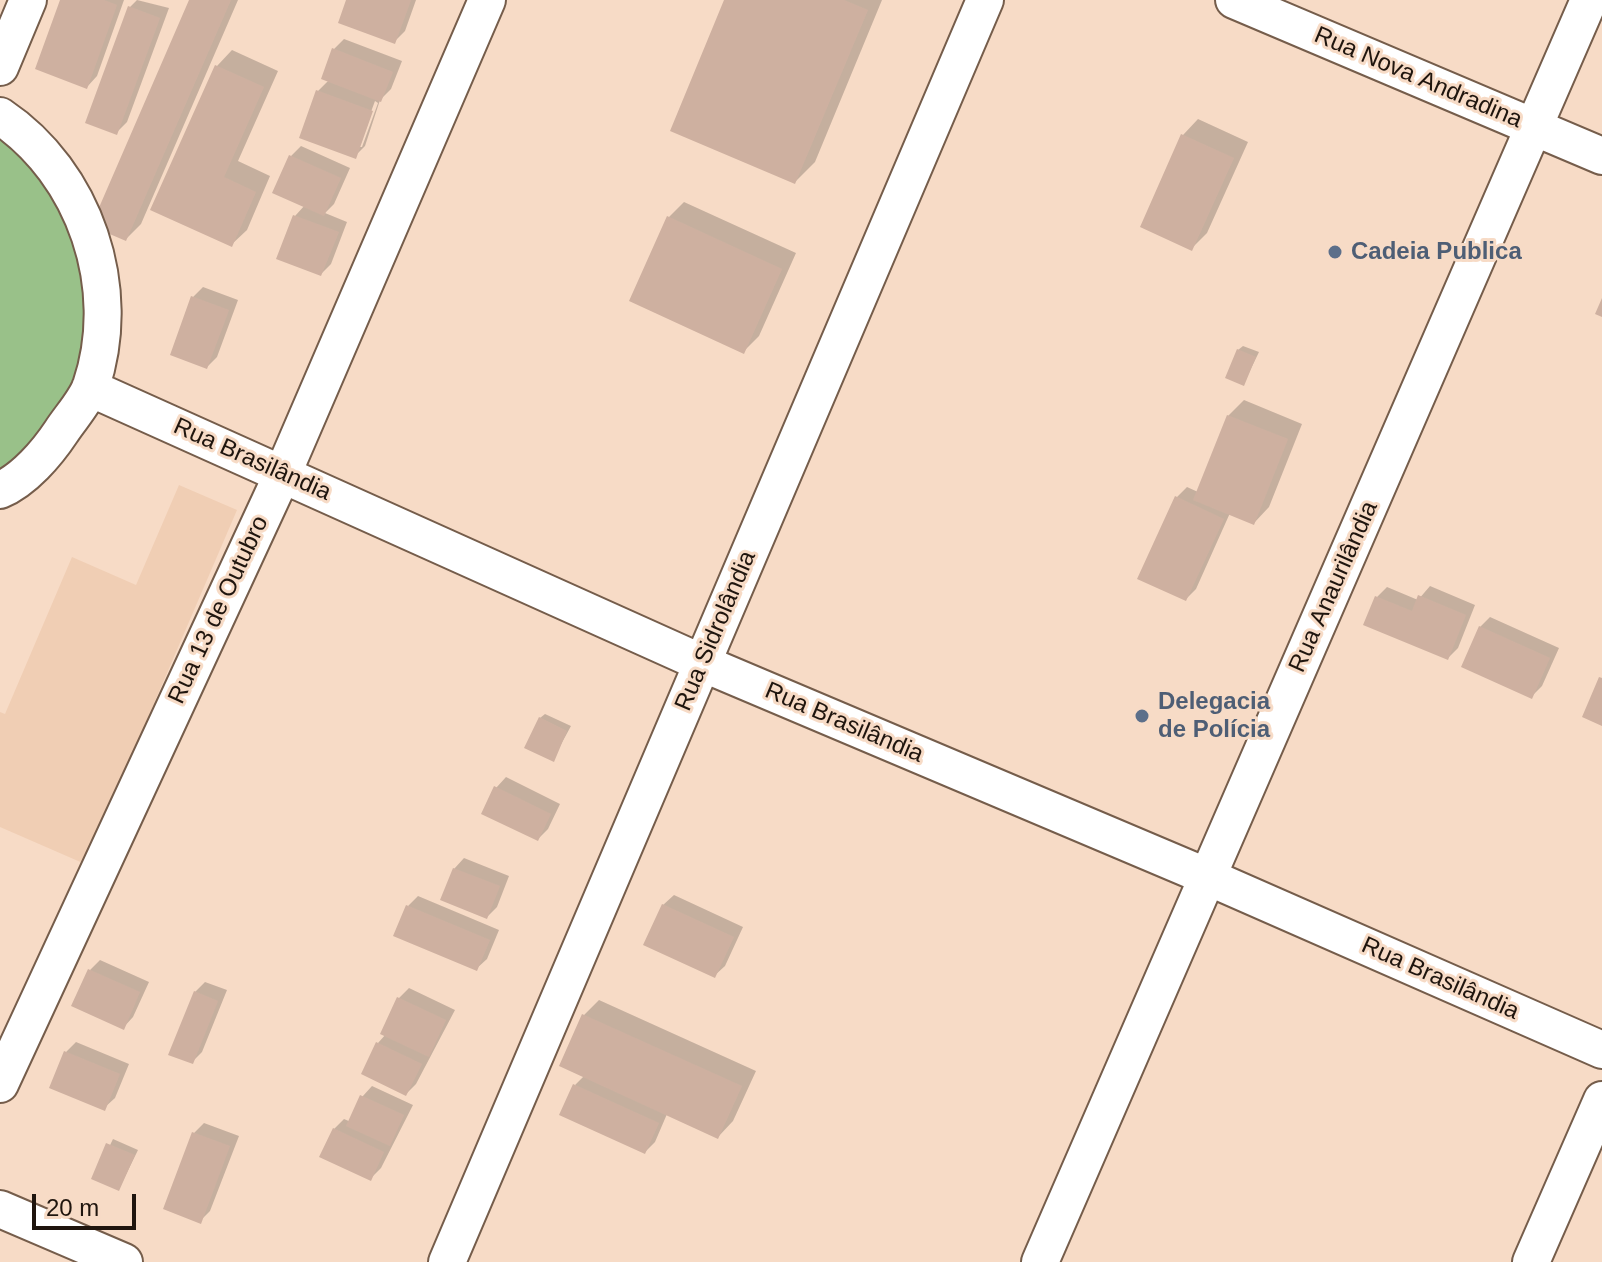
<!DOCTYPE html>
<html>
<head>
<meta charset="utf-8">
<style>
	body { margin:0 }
	#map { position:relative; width:1602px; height:1262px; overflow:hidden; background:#f7dbc6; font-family:Helvetica,sans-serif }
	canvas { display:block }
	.scale { position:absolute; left:32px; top:1194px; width:104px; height:36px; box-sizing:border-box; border:4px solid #1f150e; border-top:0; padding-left:10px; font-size:24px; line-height:28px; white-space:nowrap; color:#1f150e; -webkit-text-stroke:6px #f7dbc6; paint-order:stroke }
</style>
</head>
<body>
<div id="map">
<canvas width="1602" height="1262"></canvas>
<div class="scale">20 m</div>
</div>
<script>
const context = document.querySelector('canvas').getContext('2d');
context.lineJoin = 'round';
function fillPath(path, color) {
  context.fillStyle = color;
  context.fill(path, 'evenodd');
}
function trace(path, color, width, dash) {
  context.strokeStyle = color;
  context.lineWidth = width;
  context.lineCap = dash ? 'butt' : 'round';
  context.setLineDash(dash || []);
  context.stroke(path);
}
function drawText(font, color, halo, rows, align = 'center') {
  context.font = font + ' Helvetica,sans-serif';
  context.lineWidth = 6;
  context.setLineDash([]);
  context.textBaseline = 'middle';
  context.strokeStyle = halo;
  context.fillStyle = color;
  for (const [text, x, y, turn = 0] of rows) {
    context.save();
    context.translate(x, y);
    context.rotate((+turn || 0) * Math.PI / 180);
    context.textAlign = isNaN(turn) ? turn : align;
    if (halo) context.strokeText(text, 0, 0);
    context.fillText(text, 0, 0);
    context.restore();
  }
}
fillPath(new Path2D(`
	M 179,485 L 237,510 L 85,864 L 0,827 L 0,712 L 5,714 L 72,557 L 136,585 Z`), '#f0ceb4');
fillPath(new Path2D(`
	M 0,137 C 68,181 96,276 81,353 C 79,362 78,374 74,383 C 57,418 29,446 0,471 Z`), '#99c189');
fillPath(new Path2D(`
	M 62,0 L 124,0 L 97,76 L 87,87 Z
	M 137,0 L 169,8 L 127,122 L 117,132 L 130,7 Z
	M 191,0 L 238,0 L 141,224 L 126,239 Z
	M 348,0 L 416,0 L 405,31 L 395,41 Z
	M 726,0 L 882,0 L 815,162 L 795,182 Z
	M 344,39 L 402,61 L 391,89 L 380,100 L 365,146 L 355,156 L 318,91 L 329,80 L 334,49 ZM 375,101 L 378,103 L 362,147 L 358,147 Z
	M 232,50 L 278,71 L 238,161 L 270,176 L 247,230 L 231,245 L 153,209 L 217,66 Z
	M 1198,119 L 1248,142 L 1207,233 L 1191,249 L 1183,135 Z
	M 301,146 L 350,168 L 334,204 L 325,213 L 347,222 L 331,264 L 321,274 L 295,216 L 305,205 L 291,156 Z
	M 684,202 L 796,253 L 759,336 L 744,351 L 668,218 Z
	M 203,287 L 238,300 L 217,357 L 207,367 L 193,297 Z
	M 1243,346 L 1259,352 L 1244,383 L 1238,350 Z
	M 1244,400 L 1302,424 L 1269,507 L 1254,523 L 1230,513 L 1196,589 L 1186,599 L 1177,497 L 1187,487 L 1198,492 L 1228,416 Z
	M 1430,586 L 1475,605 L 1458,648 L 1448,658 L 1377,597 L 1387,587 L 1418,600 Z
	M 1490,617 L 1559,648 L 1542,686 L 1532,696 L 1480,627 Z
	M 545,714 L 571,726 L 553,759 L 540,718 Z
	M 506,777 L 560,804 L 548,829 L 538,839 L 496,788 Z
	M 464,858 L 509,876 L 497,907 L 487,917 L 454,869 Z
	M 674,895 L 743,927 L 725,966 L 714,976 L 646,944 L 663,905 Z
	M 418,896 L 499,930 L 487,959 L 476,969 L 408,906 Z
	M 100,960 L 149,982 L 133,1017 L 123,1028 L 90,970 Z
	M 205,982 L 227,990 L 202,1052 L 192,1062 L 195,992 Z
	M 409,988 L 455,1010 L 416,1084 L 406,1094 L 378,1043 L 386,1034 L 399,998 Z
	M 599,1000 L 756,1071 L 733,1121 L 718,1137 L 667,1114 L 655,1142 L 645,1152 L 575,1085 L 584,1076 L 584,1015 Z
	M 76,1042 L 129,1064 L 115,1098 L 104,1108 L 66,1052 Z
	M 372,1086 L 413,1105 L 381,1168 L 371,1178 L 334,1129 L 344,1119 L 351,1122 L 362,1097 Z
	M 204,1123 L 239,1136 L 210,1211 L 200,1221 L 194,1133 Z
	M 113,1139 L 138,1150 L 119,1189 L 94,1178 Z`), '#0003');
fillPath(new Path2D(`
	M 60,0 L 104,0 L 117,5 L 87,89 L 35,69 Z
	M 189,0 L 231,0 L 126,241 L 91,226 Z
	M 346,0 L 411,0 L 395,44 L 338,23 Z
	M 724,0 L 844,0 L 868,10 L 795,184 L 670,131 Z
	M 128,6 L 160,18 L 117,135 L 85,123 Z
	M 332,48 L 393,72 L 381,102 L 321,79 Z
	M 215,65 L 264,87 L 224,177 L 256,192 L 232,247 L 150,210 Z
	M 316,90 L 373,111 L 356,159 L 299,138 Z
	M 1181,134 L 1234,158 L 1192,251 L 1140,227 Z
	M 289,155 L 341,178 L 324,216 L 272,193 Z
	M 293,215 L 339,232 L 321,276 L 276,259 Z
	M 667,216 L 782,269 L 744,354 L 629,301 Z
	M 191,296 L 229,310 L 207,369 L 170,355 Z
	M 1602,298 L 1602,317 L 1595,314 Z
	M 1237,349 L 1256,357 L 1244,386 L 1225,378 Z
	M 1227,415 L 1288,439 L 1254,525 L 1193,500 Z
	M 1175,496 L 1224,519 L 1186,601 L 1137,579 Z
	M 1418,595 L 1466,615 L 1448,660 L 1363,625 L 1375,596 L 1412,611 Z
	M 1479,626 L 1550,658 L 1532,699 L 1461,667 Z
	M 1599,677 L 1602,678 L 1602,726 L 1582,717 Z
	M 539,717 L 567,731 L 554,762 L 524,748 Z
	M 494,786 L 551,814 L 538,841 L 481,814 Z
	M 453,868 L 500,886 L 487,919 L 440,900 Z
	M 662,904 L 734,937 L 715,978 L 643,945 Z
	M 406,905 L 490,940 L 477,971 L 393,936 Z
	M 88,969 L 140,992 L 124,1030 L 71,1006 Z
	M 194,991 L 218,1001 L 193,1064 L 168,1055 Z
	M 397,997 L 446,1020 L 429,1057 L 380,1034 Z
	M 582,1014 L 742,1086 L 718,1139 L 559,1066 Z
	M 376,1042 L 422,1064 L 406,1096 L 361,1074 Z
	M 64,1051 L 120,1074 L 105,1111 L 49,1088 Z
	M 573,1084 L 659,1123 L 645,1154 L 559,1115 Z
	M 360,1095 L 404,1115 L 390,1146 L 346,1126 Z
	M 333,1128 L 384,1152 L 371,1181 L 319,1157 Z
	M 192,1132 L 230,1146 L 201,1224 L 163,1209 Z
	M 106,1143 L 135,1155 L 119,1191 L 91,1179 Z`), '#ceb0a0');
const minor = new Path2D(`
	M 1234,0 L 1602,156
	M 0,67 L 28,0
	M 0,116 C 85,173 124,288 91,386 C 85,402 70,418 61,432 C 47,453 24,480 0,490
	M 90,388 L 702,663 L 1208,877 L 1602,1050
	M 0,1084 L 283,473 L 487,0
	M 0,1209 L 124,1262
	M 447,1262 L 985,0
	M 1040,1262 L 1589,0
	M 1531,1262 L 1602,1100`);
trace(minor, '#755d4b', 40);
trace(minor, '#fff', 36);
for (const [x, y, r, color] of [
	[1335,252,8,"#5c6f8a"],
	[1142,716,8,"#5c6f8a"]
]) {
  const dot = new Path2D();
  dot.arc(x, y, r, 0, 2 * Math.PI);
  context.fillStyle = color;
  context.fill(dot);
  trace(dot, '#f7dbc6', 3);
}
drawText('24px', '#1f150e', '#f7dbc6', [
	["Rua Nova Andradina",1418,78,23],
	["Rua Brasilândia",252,460,24],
	["Rua Anaurilândia",1334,587,-66],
	["Rua 13 de Outubro",219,610,-65],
	["Rua Sidrolândia",716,631,-67],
	["Rua Brasilândia",844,723,23],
	["Rua Brasilândia",1440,979,24]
]);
drawText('bold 24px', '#4e5e75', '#f7dbc6', [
	["Cadeia Publica",1351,252],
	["Delegacia",1158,702],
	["de Polícia",1158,730]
], 'left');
</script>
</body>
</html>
